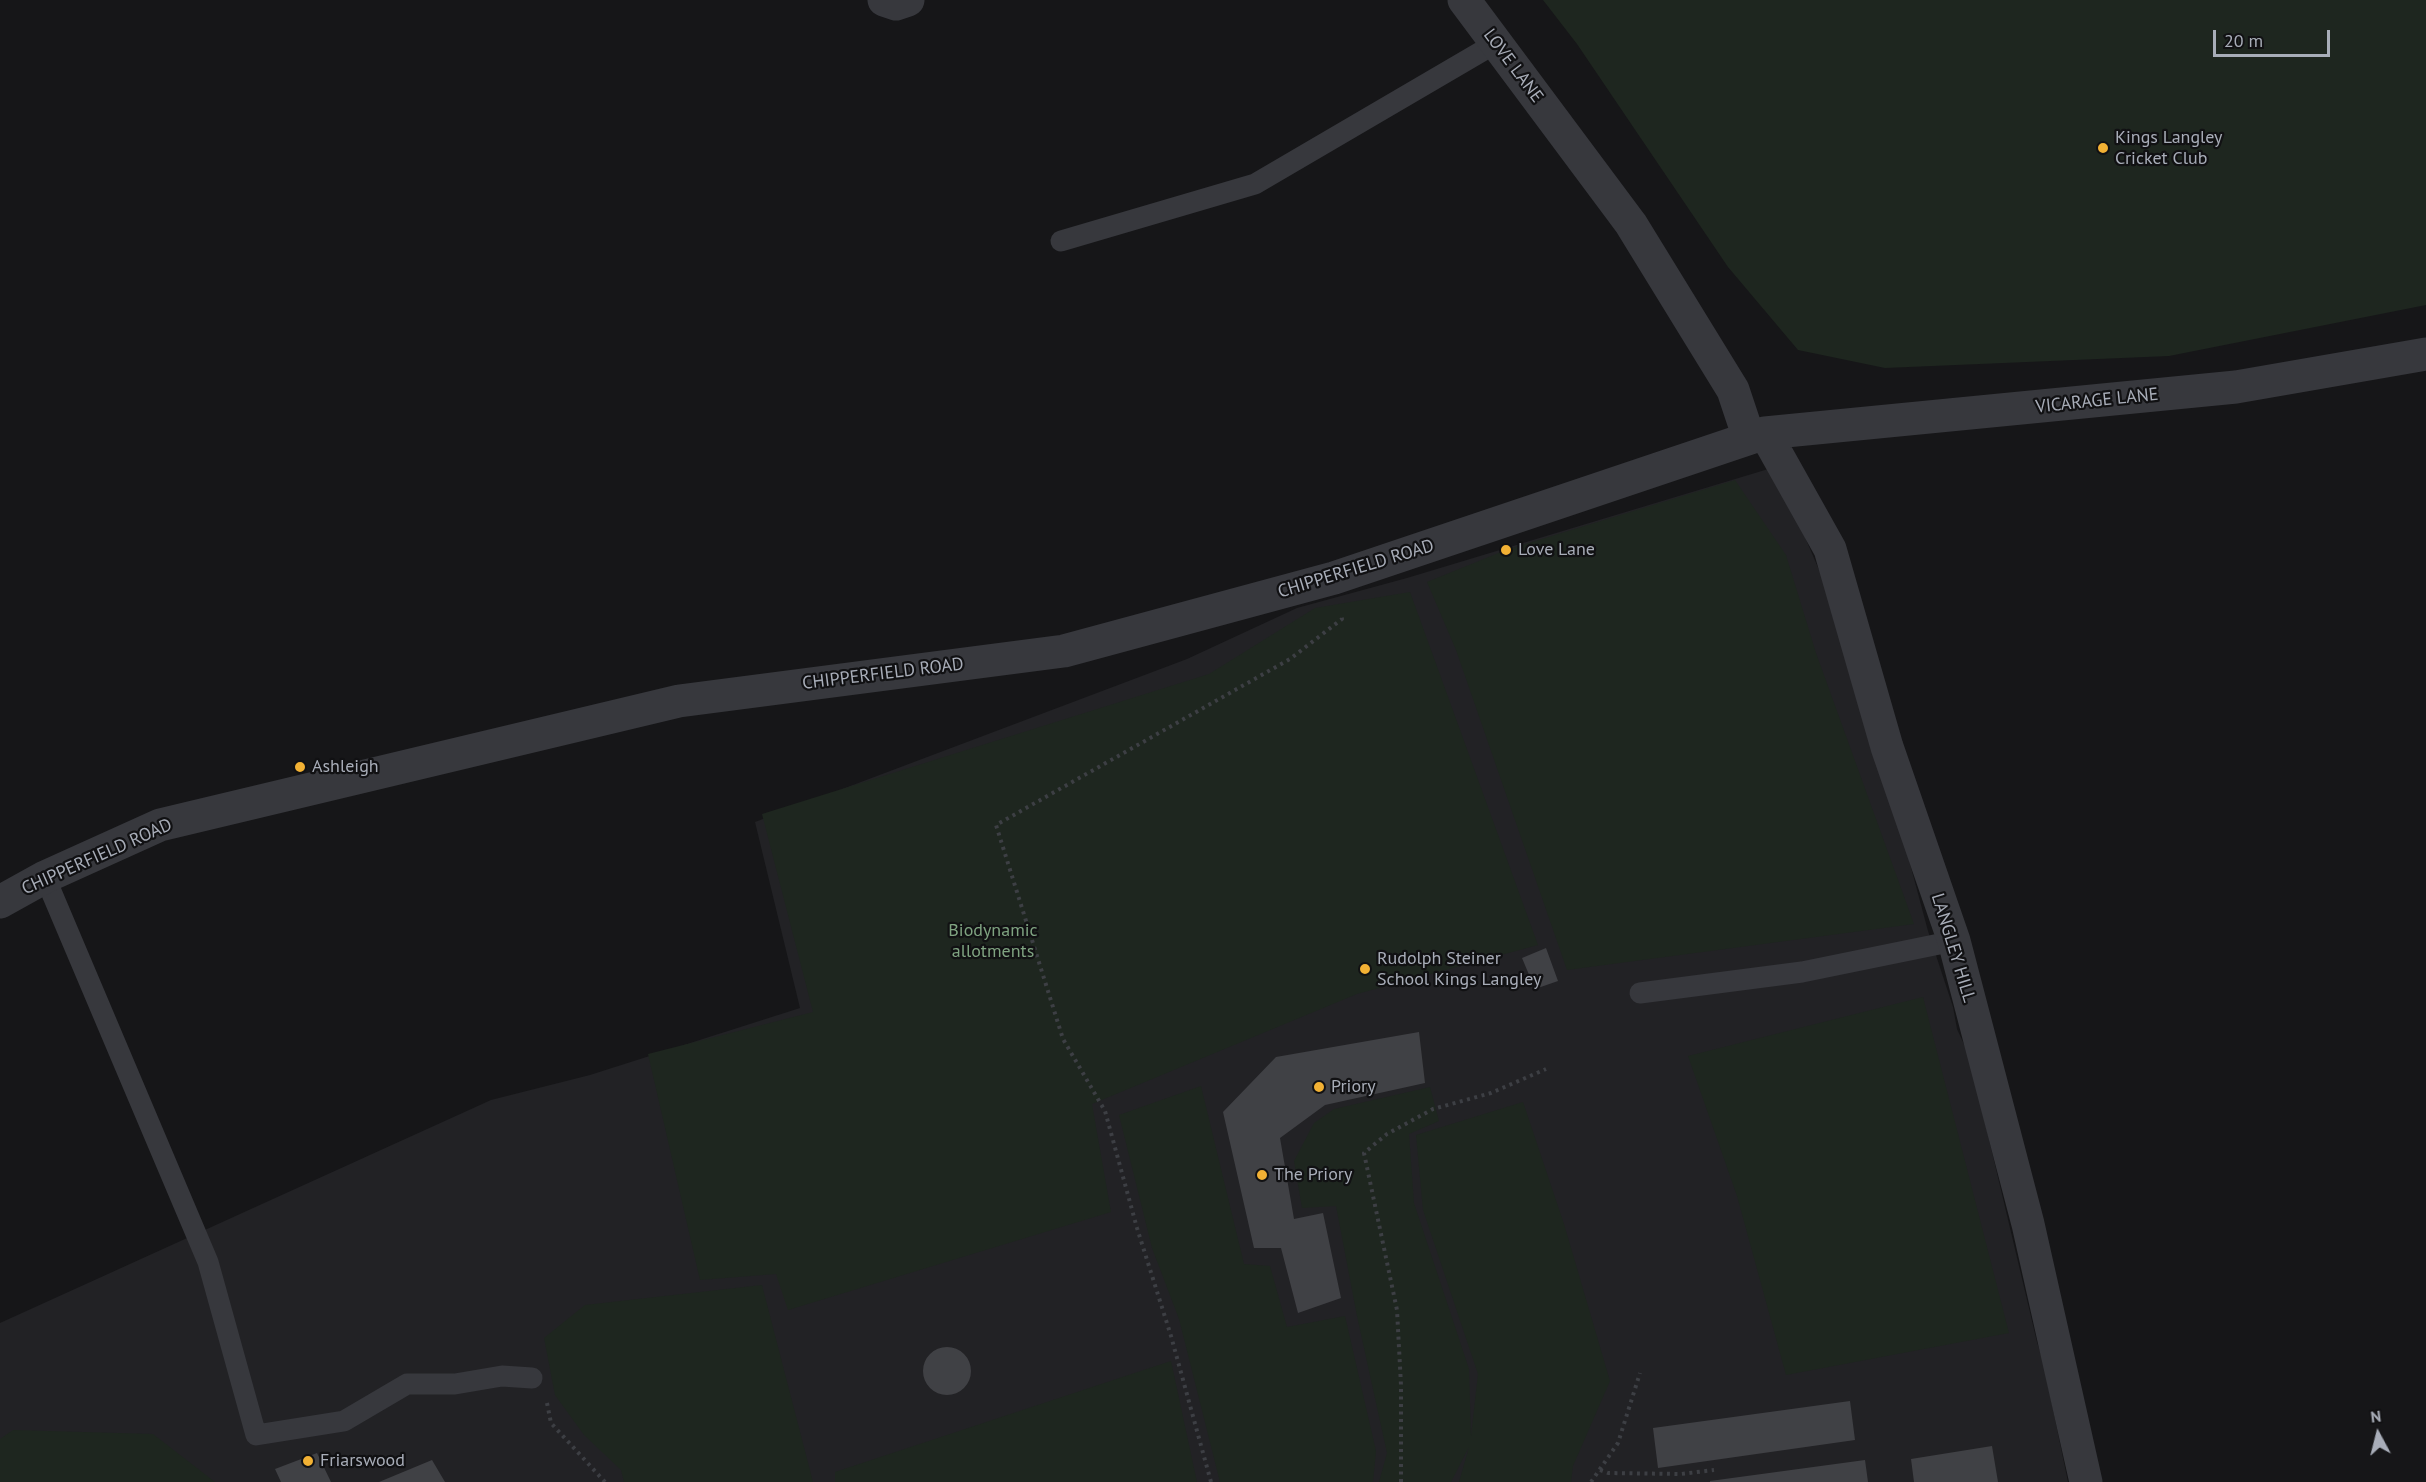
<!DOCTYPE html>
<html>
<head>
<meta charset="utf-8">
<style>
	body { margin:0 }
	#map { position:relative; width:2426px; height:1482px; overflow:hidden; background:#161618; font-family:"PT Sans",sans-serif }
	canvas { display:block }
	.north { position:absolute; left:2348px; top:1404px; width:60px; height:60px; -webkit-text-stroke:4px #111113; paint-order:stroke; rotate:353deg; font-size:16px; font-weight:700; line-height:24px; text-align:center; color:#a8adb8 }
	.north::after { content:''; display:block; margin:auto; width:21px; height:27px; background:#a8adb8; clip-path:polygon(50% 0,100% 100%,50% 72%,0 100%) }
	.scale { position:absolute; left:2213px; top:30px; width:117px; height:27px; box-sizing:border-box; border:3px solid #a8adb8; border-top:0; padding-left:8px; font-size:18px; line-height:21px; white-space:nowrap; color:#a8adb8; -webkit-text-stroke:4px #111113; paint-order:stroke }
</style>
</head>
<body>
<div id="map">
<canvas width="2426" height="1482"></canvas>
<div class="north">N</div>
<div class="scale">20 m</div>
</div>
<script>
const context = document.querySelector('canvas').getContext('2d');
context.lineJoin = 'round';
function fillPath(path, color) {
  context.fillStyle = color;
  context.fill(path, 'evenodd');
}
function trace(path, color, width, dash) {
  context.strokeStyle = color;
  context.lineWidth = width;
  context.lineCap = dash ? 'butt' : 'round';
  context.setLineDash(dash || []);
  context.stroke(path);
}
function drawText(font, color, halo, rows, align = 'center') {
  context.font = font + ' "PT Sans",sans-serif';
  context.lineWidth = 4.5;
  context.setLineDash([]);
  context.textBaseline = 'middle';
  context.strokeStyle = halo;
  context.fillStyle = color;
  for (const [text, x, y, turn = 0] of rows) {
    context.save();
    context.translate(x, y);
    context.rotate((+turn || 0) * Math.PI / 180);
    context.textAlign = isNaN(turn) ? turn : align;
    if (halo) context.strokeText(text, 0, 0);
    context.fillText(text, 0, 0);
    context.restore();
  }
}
fillPath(new Path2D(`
	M 1775,467 L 1852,647 L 1928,931 L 1953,1007 L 1957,1029 L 1969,1055 L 2037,1342 L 2043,1361 L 2068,1482 L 0,1482 L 0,1323 L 491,1100 L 590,1075 L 800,1008 L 755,822 L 1187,659 L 1297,608 L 1407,578 Z`), '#222225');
fillPath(new Path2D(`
	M 1543,0 L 2426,0 L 2426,305 L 2169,356 L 1885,368 L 1798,350 L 1728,267 L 1577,44 Z
	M 1735,480 L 1786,555 L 1816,653 L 1914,924 L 1567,970 L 1456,650 L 1427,582 L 1506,550 Z
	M 1410,592 L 1538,945 L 1357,994 L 1092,1104 L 1111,1212 L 788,1310 L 776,1274 L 700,1280 L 648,1054 L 813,1012 L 762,814 L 1209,674 L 1315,608 Z
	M 1923,997 L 2009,1333 L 1786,1375 L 1737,1196 L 1688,1056 Z
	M 1201,1086 L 1244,1264 L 1270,1266 L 1287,1327 L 1345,1316 L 1376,1451 L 1373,1482 L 1220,1482 L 1179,1319 L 1152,1248 L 1119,1115 Z
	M 1430,1087 L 1439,1121 L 1409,1134 L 1414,1203 L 1469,1369 L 1471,1436 L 1478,1374 L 1423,1210 L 1416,1135 L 1523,1102 L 1564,1224 L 1610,1381 L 1573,1466 L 1571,1482 L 1459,1482 L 1469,1447 L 1451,1482 L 1379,1482 L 1387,1453 L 1357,1316 L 1336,1206 L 1302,1208 L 1294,1161 L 1314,1123 L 1334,1109 Z
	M 762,1285 L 813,1482 L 624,1482 L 621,1470 L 584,1435 L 555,1395 L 544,1338 L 585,1305 Z
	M 1171,1361 L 1197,1482 L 835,1482 L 835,1472 Z
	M 13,1430 L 153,1434 L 215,1482 L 0,1482 L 0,1439 Z`), '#1e261f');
fillPath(new Path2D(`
	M 1546,948 L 1558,981 L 1535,989 L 1522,958 Z
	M 1419,1032 L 1425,1083 L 1325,1105 L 1280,1138 L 1294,1219 L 1323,1213 L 1341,1298 L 1298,1313 L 1281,1248 L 1254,1248 L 1223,1112 L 1276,1057 Z
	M923 1371a24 24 0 1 1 48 0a24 24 0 1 1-48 0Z
	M 1850,1401 L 1855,1440 L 1658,1468 L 1653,1428 Z
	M 1992,1446 L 1998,1482 L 1914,1482 L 1911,1459 Z
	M 317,1453 L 331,1482 L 281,1482 L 275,1469 Z
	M 432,1460 L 445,1482 L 379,1482 Z
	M 1865,1460 L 1868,1482 L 1710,1482 L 1710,1481 Z`), '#404145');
trace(new Path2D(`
	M 547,1403 L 551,1423 L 605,1482
	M 1600,1470 L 1608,1473 L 1681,1474 L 1714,1470
	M 1211,1482 L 1171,1336 L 1137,1228 L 1105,1111 L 1063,1039 L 996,825 L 1290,659 L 1342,619 L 1341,615
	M 1401,1482 L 1401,1385 L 1397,1310 L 1364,1153 L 1387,1134 L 1433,1109 L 1491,1093 L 1546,1069
	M 1591,1482 L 1618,1443 L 1640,1373`), '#3d3f44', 4, [3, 4.5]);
trace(new Path2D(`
	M 1061,241 L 1255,184 L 1496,43
	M 45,877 L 208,1262 L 256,1435 L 344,1421 L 407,1384 L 455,1384 L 502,1376 L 532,1378
	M 1640,993 L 1802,972 L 1954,941`), '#37383d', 21);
trace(new Path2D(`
	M 884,0 L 896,4 L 908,0
	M 1464,0 L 1631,224 L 1733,390 L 1749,438
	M 1765,433 L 1830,549 L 1887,747 L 1954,941 L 2028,1224 L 2086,1482
	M 0,902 L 45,877 L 160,825 L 679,701 L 1064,651 L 1334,578 L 1765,433 L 2236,387 L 2426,354`), '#37383d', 33);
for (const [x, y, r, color] of [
	[2103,148,6,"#f2b134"],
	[1506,550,6,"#f2b134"],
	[300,767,6,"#f2b134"],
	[1365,969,6,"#f2b134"],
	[1319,1087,6,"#f2b134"],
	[1262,1175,6,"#f2b134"],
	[308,1461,6,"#f2b134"]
]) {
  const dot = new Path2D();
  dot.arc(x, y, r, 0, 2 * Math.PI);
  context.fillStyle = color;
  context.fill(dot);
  trace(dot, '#111113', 2);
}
drawText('18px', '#a8adb8', '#111113', [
	["LOVE LANE",1513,66,53],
	["VICARAGE LANE",2097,401,-6],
	["CHIPPERFIELD ROAD",1356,569,-17],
	["CHIPPERFIELD ROAD",883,674,-7],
	["CHIPPERFIELD ROAD",97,857,-24],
	["LANGLEY HILL",1953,948,73]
]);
drawText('18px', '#a8adb8', '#111113', [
	["Kings Langley",2115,138],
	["Cricket Club",2115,159],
	["Love Lane",1518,550],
	["Ashleigh",312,767],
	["Rudolph Steiner",1377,959],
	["School Kings Langley",1377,980],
	["Priory",1331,1087],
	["The Priory",1274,1175],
	["Friarswood",320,1461]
], 'left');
drawText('18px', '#7fa381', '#111113', [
	["Biodynamic",993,931],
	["allotments",993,952]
]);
</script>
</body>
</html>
